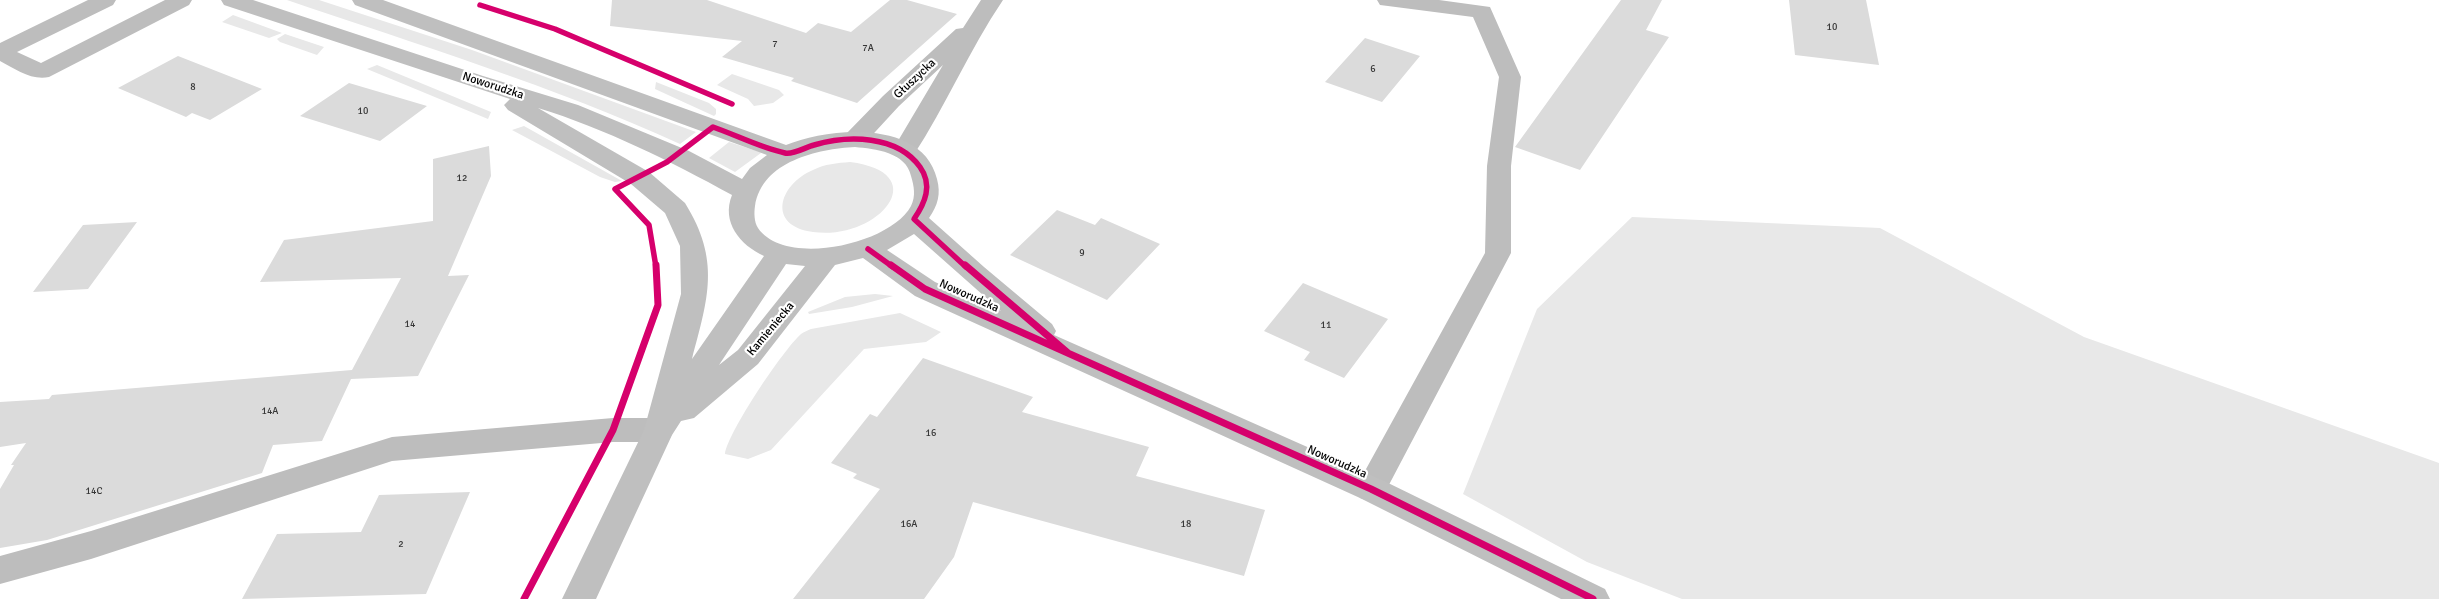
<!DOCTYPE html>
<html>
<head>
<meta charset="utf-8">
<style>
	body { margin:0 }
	canvas { display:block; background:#fff }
</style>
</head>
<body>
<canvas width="2439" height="599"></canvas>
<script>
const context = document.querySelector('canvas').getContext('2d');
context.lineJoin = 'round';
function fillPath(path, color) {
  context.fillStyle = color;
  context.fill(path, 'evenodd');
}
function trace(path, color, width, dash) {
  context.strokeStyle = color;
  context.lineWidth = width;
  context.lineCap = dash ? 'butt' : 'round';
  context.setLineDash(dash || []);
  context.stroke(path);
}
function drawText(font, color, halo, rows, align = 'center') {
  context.font = font + ' Signika,sans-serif';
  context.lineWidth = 4.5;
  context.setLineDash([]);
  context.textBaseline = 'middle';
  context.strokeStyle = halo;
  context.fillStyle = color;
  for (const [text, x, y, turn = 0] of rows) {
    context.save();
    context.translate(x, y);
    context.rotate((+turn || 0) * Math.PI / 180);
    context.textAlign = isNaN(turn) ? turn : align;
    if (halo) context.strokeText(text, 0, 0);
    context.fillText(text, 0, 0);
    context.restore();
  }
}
fillPath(new Path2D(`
	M 287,0 L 319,0 L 472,50 L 696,132 L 680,144 C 553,86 419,45 287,0 Z
	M 233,15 L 282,33 L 269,38 L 222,22 Z
	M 285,34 L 324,47 L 317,55 L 280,42 L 277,39 Z
	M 377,65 L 491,112 L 488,119 L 367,69 Z
	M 732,74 L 779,90 L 784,95 L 773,103 L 754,106 L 748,99 L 717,85 Z
	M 656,82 L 709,103 L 716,109 L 716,114 L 714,116 L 655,89 Z
	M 524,126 L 622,181 L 615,182 L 600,177 L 512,130 Z
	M 729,142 L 760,152 L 761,153 L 735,172 L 709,158 Z
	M 850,162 C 936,173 878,241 813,232 C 767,226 778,185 813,170 C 825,164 837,163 850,162 Z
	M 1632,217 L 1880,228 L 2084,337 L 2439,463 L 2439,599 L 1682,599 L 1587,562 L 1463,494 L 1537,309 Z
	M 875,294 L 893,296 L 852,307 L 809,314 L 808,312 L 845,297 Z
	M 900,313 L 941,332 L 926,342 L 864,349 L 771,450 L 748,459 L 725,454 C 728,432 783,350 801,334 C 804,332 808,330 811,329 Z`), '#e8e8e8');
fillPath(new Path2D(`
	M 612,0 L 707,0 L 806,33 L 818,23 L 851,32 L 890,0 L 907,0 L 957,14 L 857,103 L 791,81 L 794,78 L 722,57 L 742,41 L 610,26 Z
	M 1621,0 L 1662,0 L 1646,30 L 1669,37 L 1580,170 L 1515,147 Z
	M 1789,0 L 1866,0 L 1879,65 L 1795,55 Z
	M 1365,38 L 1420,56 L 1382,102 L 1325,82 Z
	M 178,56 L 262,89 L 210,120 L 192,113 L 186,117 L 118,88 Z
	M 349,83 L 427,106 L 380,141 L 300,116 Z
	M 489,146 L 491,176 L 448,276 L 469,275 L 418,376 L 351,379 L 322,441 L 273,445 L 262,473 L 47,540 L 0,548 L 0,489 L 14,465 L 11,465 L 26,443 L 0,447 L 0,402 L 49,399 L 52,395 L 352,370 L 401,278 L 260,282 L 284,240 L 433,221 L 433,159 Z
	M 1057,210 L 1095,225 L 1101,218 L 1160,244 L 1107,300 L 1010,255 Z
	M 137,222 L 88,289 L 33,292 L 83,225 Z
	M 1303,283 L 1388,319 L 1344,378 L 1304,360 L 1310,352 L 1264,331 Z
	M 923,358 L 1033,397 L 1022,412 L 1149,447 L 1136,476 L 1265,510 L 1244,576 L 973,502 L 954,557 L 924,599 L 793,599 L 880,489 L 853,478 L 857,474 L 831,463 L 870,414 L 877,417 Z
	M 470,492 L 426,594 L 242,599 L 277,534 L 361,532 L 379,495 Z`), '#dbdbdb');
fillPath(new Path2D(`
	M 88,0 L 116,0 L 113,5 L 17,52 L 41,63 L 165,0 L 192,0 L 189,5 L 49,77 C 32,81 15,69 0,61 L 0,43 Z
	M 1377,0 L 1439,0 L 1490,7 L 1521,77 L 1511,166 L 1511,253 L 1382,498 L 1371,502 L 1360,498 L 1355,489 L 1485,253 L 1487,166 L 1499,77 L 1473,17 L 1388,6 L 1380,5 Z
	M 613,418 L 659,418 L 670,422 L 674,430 L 670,438 L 659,442 L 613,442 L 392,461 L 91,559 L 0,584 L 0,556 L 91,531 L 392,437 Z`), '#bdbdbd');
fillPath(new Path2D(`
	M 981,0 L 1003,0 C 969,50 946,106 913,156 L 904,159 L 895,156 L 892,151 L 943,65 L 899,106 L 864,144 L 855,147 L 846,144 L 843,139 L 846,134 L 883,96 L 956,29 L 963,28 Z`), '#bdbdbd');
fillPath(new Path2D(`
	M 221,0 L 253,0 L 483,76 L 578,105 L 689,151 L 742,179 L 750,168 L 767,155 L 355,5 L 352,0 L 383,0 L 786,145 C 829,127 923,119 937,179 C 941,194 938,205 929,218 L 984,267 L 1052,324 L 1056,331 L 1054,335 L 1382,480 L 1605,589 L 1610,599 L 1561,599 L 1360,498 L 915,296 L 863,258 L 835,265 L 758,364 L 694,418 L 681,421 L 672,435 L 596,599 L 562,599 L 644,430 L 681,294 L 680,246 L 665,213 L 631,184 L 508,110 L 504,105 L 510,99 L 224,5 ZM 538,108 C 606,129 670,161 732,195 C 721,222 740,245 764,256 L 692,359 C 708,298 721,261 685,203 L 649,172 ZM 855,147 C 875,149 906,152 911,176 C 914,186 916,196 911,206 C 891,244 785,268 758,228 C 754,222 754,212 755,206 C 762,161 818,149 855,147 ZM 914,234 L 1001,311 L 935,282 L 887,250 ZM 786,264 L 805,266 L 738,350 L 719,365 Z`), '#bfbfbf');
trace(new Path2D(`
	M 480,5 L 555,29 L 732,104
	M 868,249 L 893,267
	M 656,267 L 649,225 L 615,189 L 667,162 L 713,127 C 736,135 761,148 785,153 C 793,155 806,147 814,145 C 848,135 897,135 920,167 C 933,185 925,203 914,219 L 966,267`), '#d6006c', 5.5);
trace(new Path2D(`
	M 891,265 L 925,289 L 1371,489 L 1593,599
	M 965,265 L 1068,353
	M 524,599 L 613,430 L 658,305 L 656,265`), '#d6006c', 7);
drawText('10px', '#373737', null, [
	["10",1832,27],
	["7",775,44],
	["7A",868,48],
	["6",1373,69],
	["8",193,87],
	["10",363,111],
	["12",462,178],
	["9",1082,253],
	["14",410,324],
	["11",1326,325],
	["14A",270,411],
	["16",931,433],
	["14C",94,491],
	["16A",909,524],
	["18",1186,524],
	["2",401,544]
]);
drawText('12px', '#000', '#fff', [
	["Głuszycka",915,79,-43],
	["Noworudzka",493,86,18],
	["Noworudzka",969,296,24],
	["Kamieniecka",771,329,-50],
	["Noworudzka",1337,462,24]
]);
</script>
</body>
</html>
